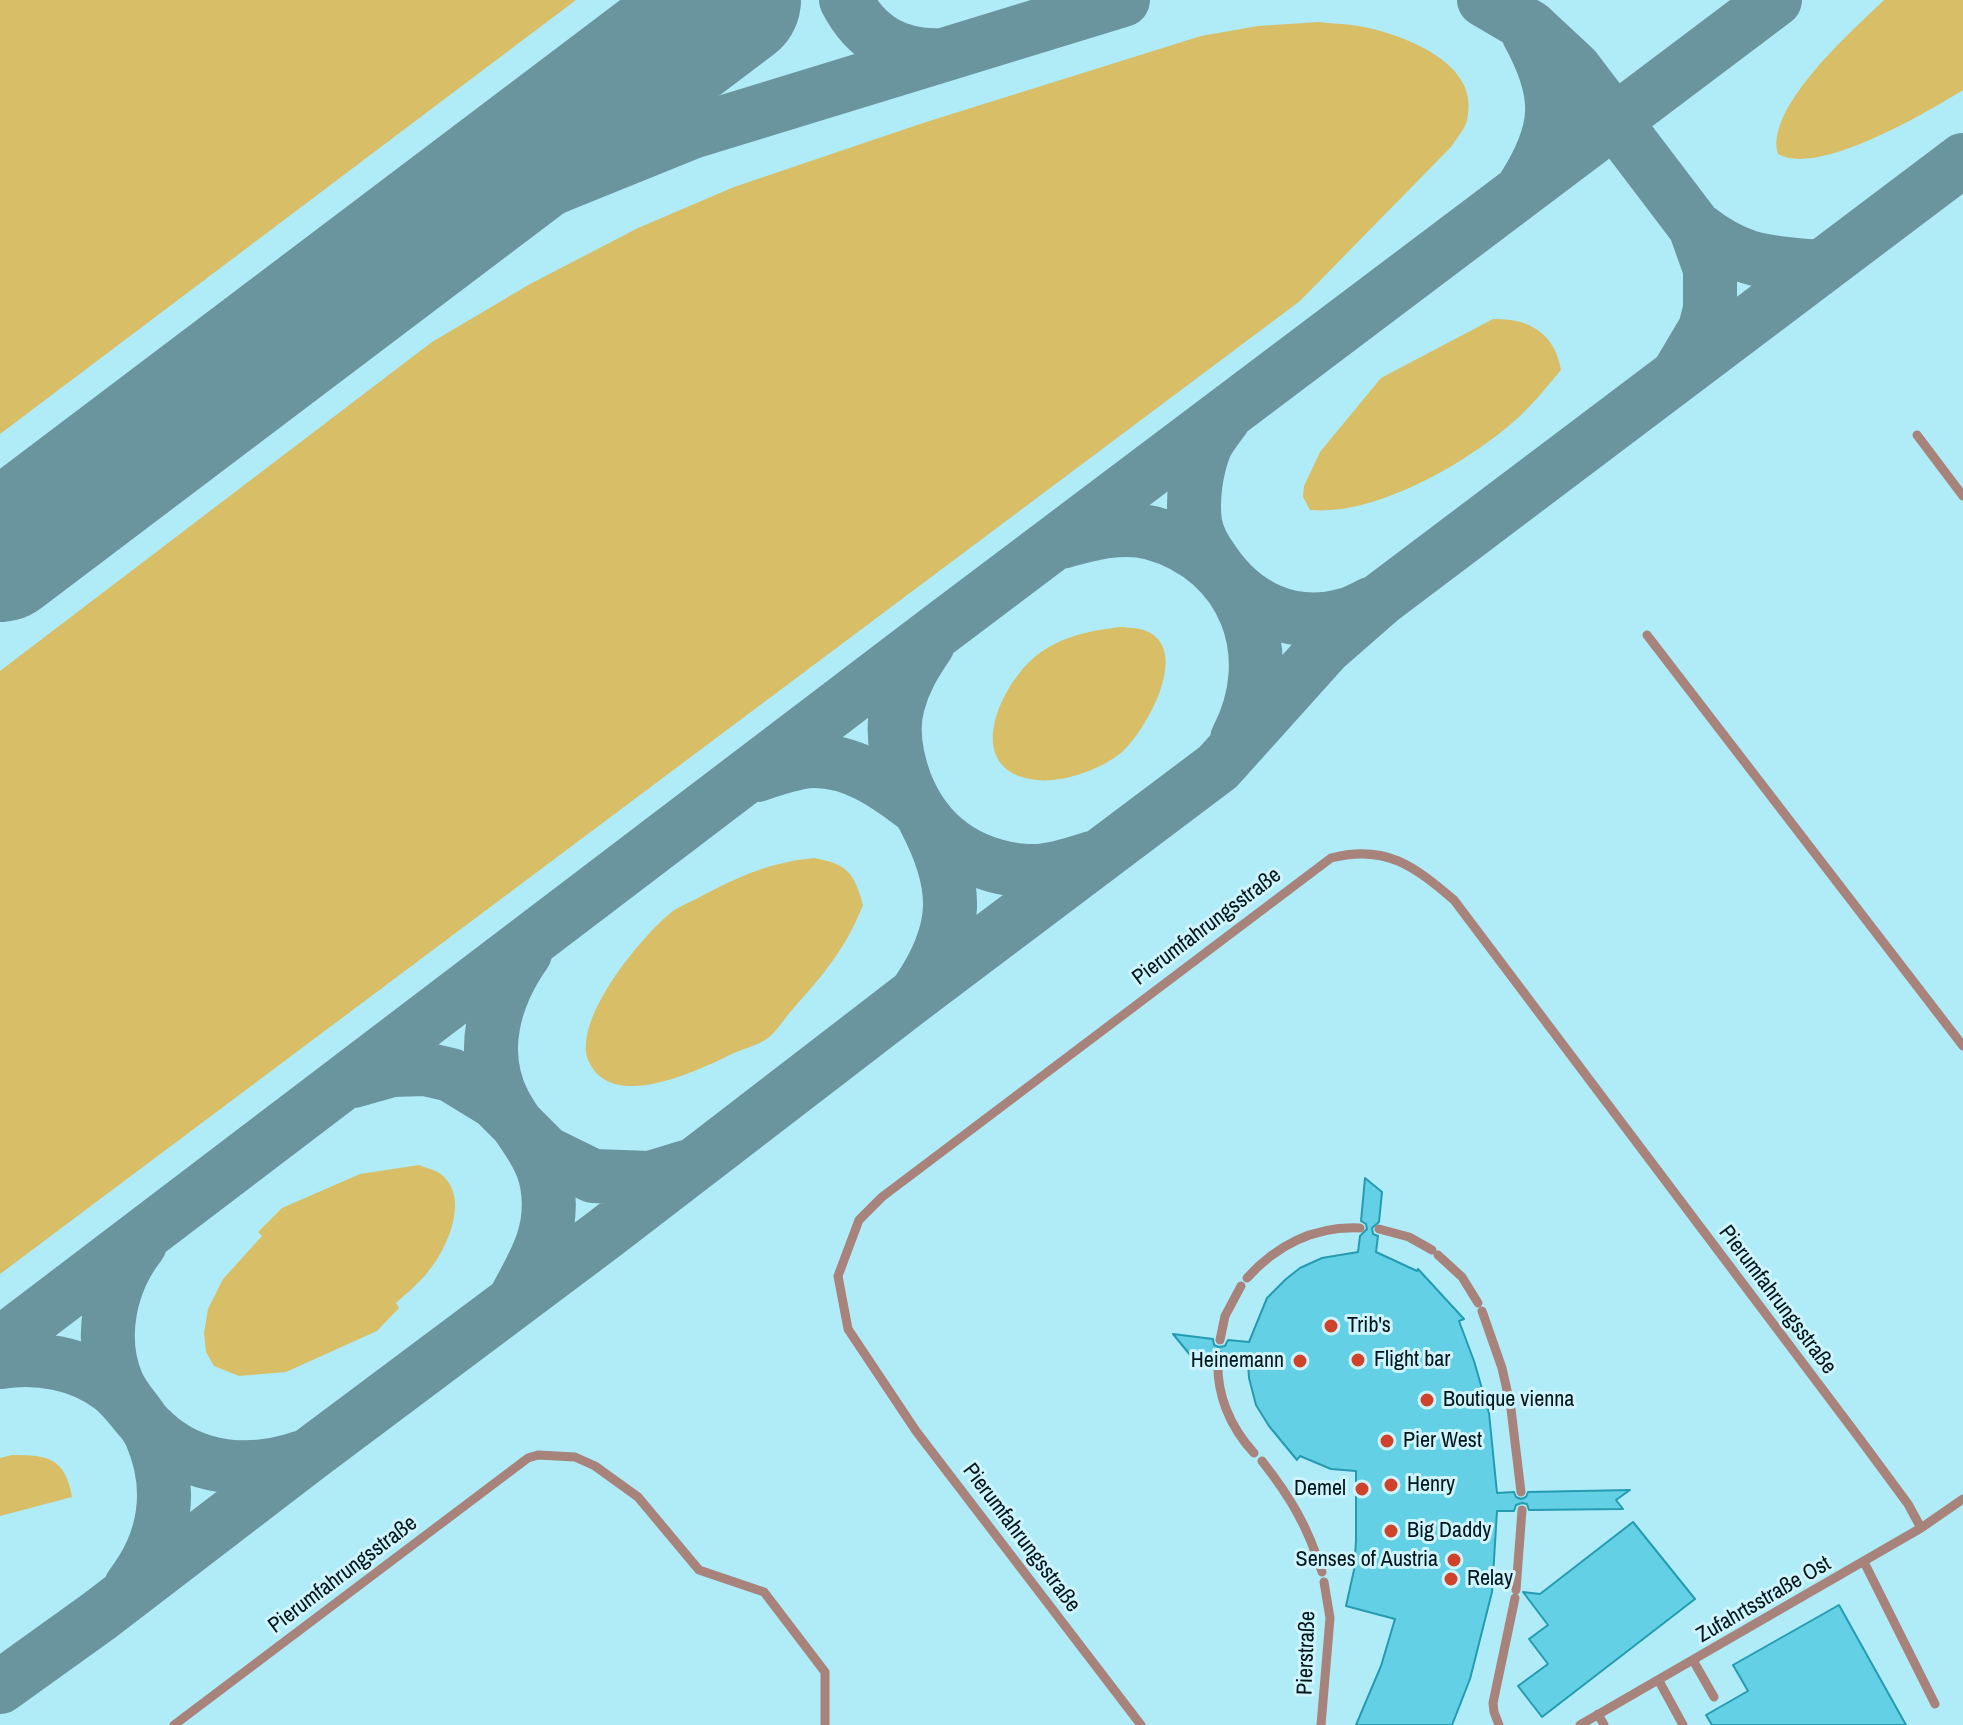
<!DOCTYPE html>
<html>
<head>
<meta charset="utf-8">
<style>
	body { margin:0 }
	canvas { display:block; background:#b0ebf8 }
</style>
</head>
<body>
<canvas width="1963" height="1725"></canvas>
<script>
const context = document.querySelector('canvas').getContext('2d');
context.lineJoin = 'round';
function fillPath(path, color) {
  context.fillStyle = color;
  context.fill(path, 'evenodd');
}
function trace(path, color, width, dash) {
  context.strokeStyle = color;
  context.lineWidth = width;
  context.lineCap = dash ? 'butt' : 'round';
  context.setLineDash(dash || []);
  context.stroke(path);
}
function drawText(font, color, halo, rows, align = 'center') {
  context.font = font + ' "Archivo Narrow",sans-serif';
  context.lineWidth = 6;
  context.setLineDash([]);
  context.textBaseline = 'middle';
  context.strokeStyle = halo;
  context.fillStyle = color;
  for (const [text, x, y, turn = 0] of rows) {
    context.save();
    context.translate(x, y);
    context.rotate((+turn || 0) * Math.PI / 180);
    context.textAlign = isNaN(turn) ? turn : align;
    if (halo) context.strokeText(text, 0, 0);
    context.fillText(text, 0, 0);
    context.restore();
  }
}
fillPath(new Path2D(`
	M 0,0 L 576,0 L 0,434 Z
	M 1884,0 L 1963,0 L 1963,90 C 1926,113 1817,177 1778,154 C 1764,108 1853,30 1884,0 Z
	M 1319,22 C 1335,24 1353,24 1369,28 C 1410,38 1481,65 1467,120 C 1465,129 1456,139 1451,147 L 1300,301 L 0,1274 L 0,671 L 432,342 L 530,284 L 638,228 L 734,187 L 923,123 L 1201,36 L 1258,26 Z
	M 1493,319 C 1530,318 1555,334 1561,370 C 1548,385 1535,402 1520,416 C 1471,461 1377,516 1310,510 L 1303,497 L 1304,486 L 1320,452 L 1381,378 Z
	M 1122,627 C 1130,628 1140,628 1146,631 C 1192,649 1146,731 1122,752 C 1102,769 1063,783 1037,780 C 959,772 1000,681 1041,652 C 1066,635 1093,630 1122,627 Z
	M 814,858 C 847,864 854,872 863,905 C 845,950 823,975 792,1010 C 784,1019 777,1031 768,1038 C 759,1045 745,1048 734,1053 C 701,1069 615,1112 590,1064 C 568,1024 642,935 673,911 C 680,906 691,902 700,897 C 737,877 771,862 814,858 Z
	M 419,1165 C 426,1168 436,1170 442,1175 C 470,1199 447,1249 428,1272 C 419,1283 407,1293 396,1303 L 399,1308 L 377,1331 L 286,1372 L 239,1376 L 214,1366 L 206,1352 L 204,1333 L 208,1309 L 223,1279 L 262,1236 L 258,1232 L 282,1208 L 360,1174 Z
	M 12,1455 C 49,1455 65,1458 72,1497 L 0,1516 L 0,1458 Z`), '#d8be67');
trace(new Path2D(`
	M 846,0 C 866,39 898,57 942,55
	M 1484,0 L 1530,27 L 1575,69 L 1695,227 L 1710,269 L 1710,309 L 1705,329 L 1680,371
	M 1523,188 C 1561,129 1561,93 1528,33
	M 1695,227 C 1741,263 1765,262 1820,267
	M 281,342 L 414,259 L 551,189 L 692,132 L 1123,0
	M 1224,418 C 1217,428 1208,438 1204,449 C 1196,471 1192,499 1195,522 C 1197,536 1205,550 1213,561 C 1243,606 1291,630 1345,615 C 1355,613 1364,607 1373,603
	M 1061,542 C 1090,534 1121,525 1152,533 C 1246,559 1281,656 1237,739
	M 0,580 L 127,459
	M 928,644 C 915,663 904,681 898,704 C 891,729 896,757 905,782 C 926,836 967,866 1026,871 C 1049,872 1070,865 1092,858
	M 757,775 C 774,769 794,762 812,761 C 852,760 885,783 915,806
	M 918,991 C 960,929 959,885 925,820
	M 353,1081 L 392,1070 L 425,1069 L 451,1075 L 495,1102 L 546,1153 L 593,1176 L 650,1178 L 686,1167
	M 515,1299 C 536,1261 555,1230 547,1184 C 541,1151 518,1130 504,1103 C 478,1052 494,997 525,953
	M 0,1344 L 935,633 L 1775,0
	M 0,1362 C 37,1356 80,1363 111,1387 C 127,1399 138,1419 153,1432 C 194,1471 252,1475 303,1457
	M 131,1586 C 166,1541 174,1488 151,1435 C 143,1417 125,1402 117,1383 C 98,1337 110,1282 140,1244
	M 0,1687 L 99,1616 L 309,1455 L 603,1235 L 915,995 L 1218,767 L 1325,648 L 1381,599 L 1963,160`), '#6a949e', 54);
trace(new Path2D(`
	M 0,554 L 733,0`), '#6a949e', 136);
const building = new Path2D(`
	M 1365,1178 L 1382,1192 L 1379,1222 L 1372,1228 L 1373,1234 L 1378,1236 L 1376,1252 L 1417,1271 L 1418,1269 L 1464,1319 L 1459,1321 L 1474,1361 L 1489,1413 L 1497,1493 L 1514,1492 L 1516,1497 L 1521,1499 L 1526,1497 L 1528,1492 L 1630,1490 L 1616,1500 L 1623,1509 L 1529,1510 L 1527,1504 L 1522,1503 L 1516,1505 L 1514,1511 L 1497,1511 L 1492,1592 L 1470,1679 L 1452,1725 L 1356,1725 L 1381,1666 L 1395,1619 L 1346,1606 L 1354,1570 L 1356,1541 L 1356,1471 L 1331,1469 L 1300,1456 L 1297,1460 L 1269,1426 L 1256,1405 L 1249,1378 L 1248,1362 L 1226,1359 L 1224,1354 L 1219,1351 L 1214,1352 L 1211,1358 L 1191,1356 L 1173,1334 L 1213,1339 L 1214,1345 L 1219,1347 L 1225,1346 L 1228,1340 L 1249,1342 L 1267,1298 L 1286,1279 L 1300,1268 L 1322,1258 L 1358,1252 L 1360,1236 L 1367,1229 L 1366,1224 L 1361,1221 Z
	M 1633,1522 L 1695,1599 L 1542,1717 L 1518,1686 L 1548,1664 L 1529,1639 L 1548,1625 L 1523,1592 L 1540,1594 Z
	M 1839,1605 L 1906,1725 L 1712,1725 L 1706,1715 L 1748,1691 L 1733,1665 Z`);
fillPath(building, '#64d0e5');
trace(building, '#249bb0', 2);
trace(new Path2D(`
	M 1917,435 L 1963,496
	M 1647,635 L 1963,1046
	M 1379,1229 L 1409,1237 L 1432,1250
	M 1438,1255 L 1462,1277 L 1478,1303
	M 1247,1278 C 1278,1244 1314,1226 1360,1228
	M 1482,1311 L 1502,1368 L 1509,1399
	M 1220,1340 L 1225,1316 L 1241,1286
	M 1218,1358 C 1216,1394 1230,1427 1254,1453
	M 1511,1409 L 1521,1492
	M 1262,1461 C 1291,1498 1308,1527 1322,1572
	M 1864,1562 L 1935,1704
	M 1516,1590 L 1522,1510
	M 1694,1662 L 1714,1697
	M 1659,1681 L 1683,1725
	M 1598,1714 L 1604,1725
	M 174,1725 L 528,1458 L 538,1455 L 575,1457 L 595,1466 L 638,1497 L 699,1570 L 764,1592 L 825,1672 L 825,1725
	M 1141,1725 L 916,1431 L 848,1329 L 838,1276 L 859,1220 L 882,1197 L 1331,858 C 1386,844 1414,866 1454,900 L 1860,1439 L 1908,1504 L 1921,1528
	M 1321,1725 L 1330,1618 L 1324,1582
	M 1499,1725 L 1494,1712 L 1493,1703 L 1515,1598
	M 1580,1725 L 1921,1528 L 1963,1499`), '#a7837b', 9);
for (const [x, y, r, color] of [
	[1331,1326,8,"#ce4329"],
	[1358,1360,8,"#ce4329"],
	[1300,1361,8,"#ce4329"],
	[1427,1400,8,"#ce4329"],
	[1387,1441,8,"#ce4329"],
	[1391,1485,8,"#ce4329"],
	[1362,1489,8,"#ce4329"],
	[1391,1531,8,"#ce4329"],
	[1454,1560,8,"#ce4329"],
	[1451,1579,8,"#ce4329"]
]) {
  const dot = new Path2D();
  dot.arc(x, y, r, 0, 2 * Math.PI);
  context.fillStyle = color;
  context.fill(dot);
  trace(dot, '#cef4fd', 3);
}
drawText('22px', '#01151a', '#cef4fd', [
	["Pierumfahrungsstraße",1207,927,-37],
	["Pierumfahrungsstraße",1777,1300,53],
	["Pierumfahrungsstraße",1021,1538,53],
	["Pierumfahrungsstraße",343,1575,-37],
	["Zufahrtsstraße Ost",1764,1600,-30],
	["Pierstraße",1307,1653,-88]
]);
drawText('22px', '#01151a', '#cef4fd', [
	["Trib's",1347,1326],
	["Flight bar",1374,1360],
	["Heinemann",1284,1361,"right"],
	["Boutique vienna",1443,1400],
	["Pier West",1403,1441],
	["Henry",1407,1485],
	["Demel",1346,1489,"right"],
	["Big Daddy",1407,1531],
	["Senses of Austria",1438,1560,"right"],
	["Relay",1467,1579]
], 'left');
</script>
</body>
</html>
